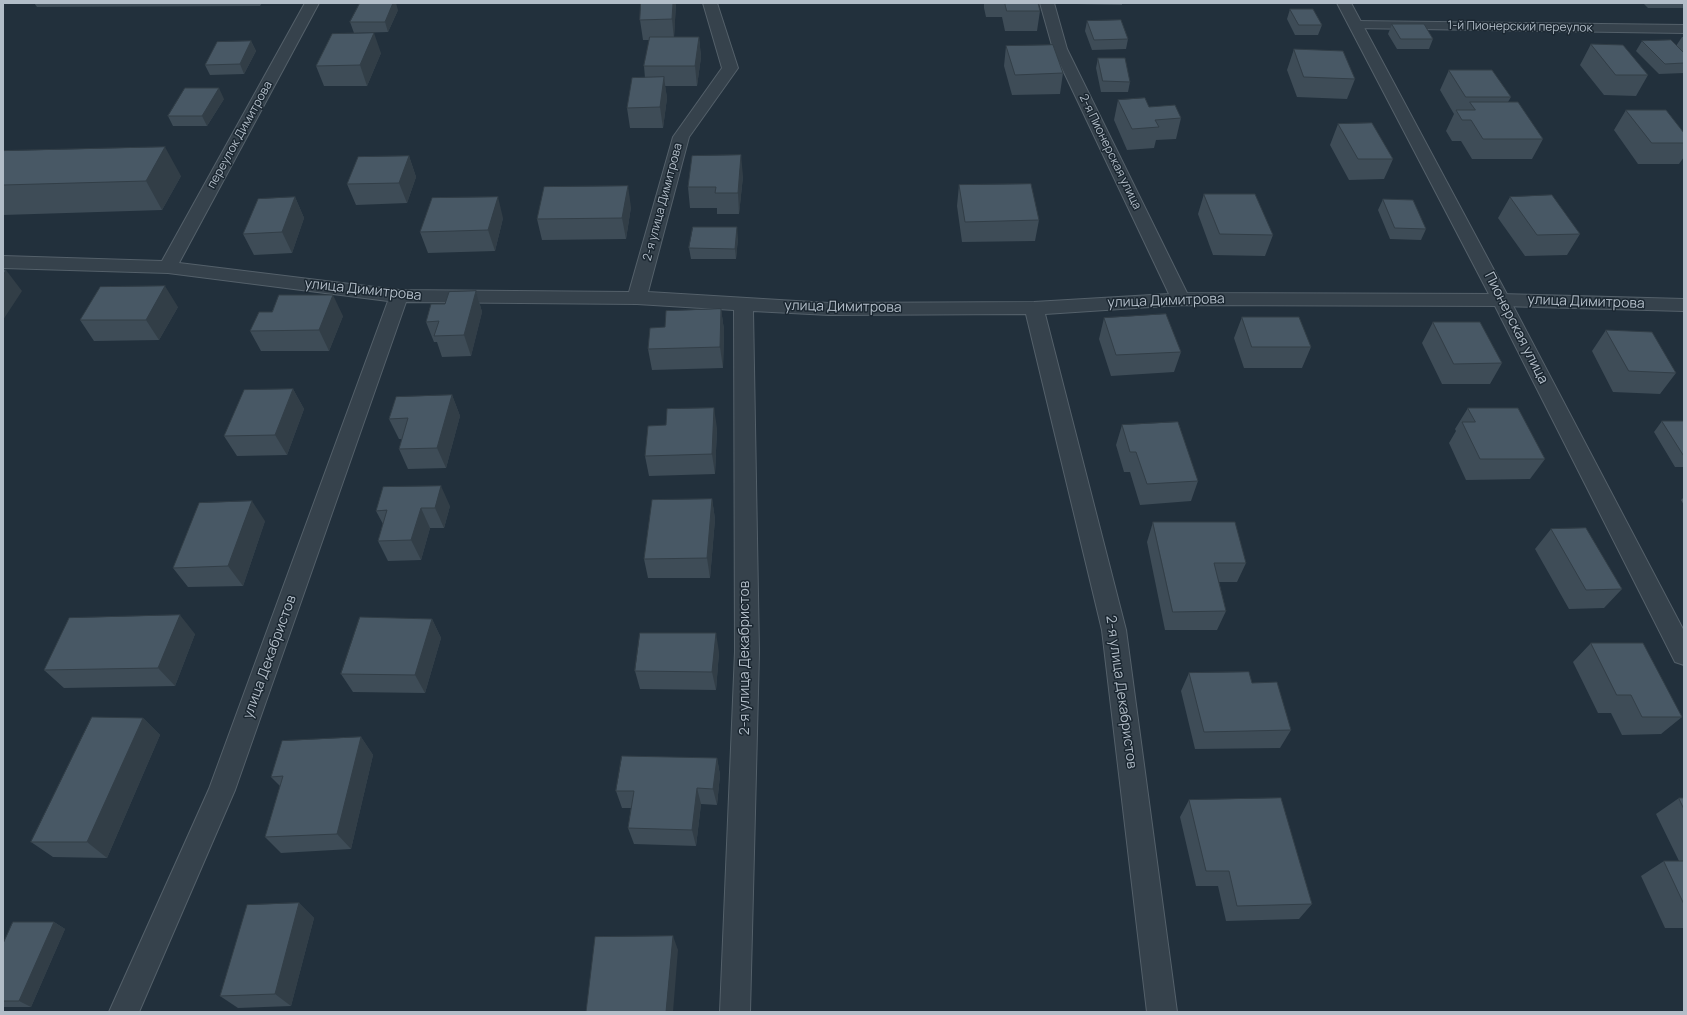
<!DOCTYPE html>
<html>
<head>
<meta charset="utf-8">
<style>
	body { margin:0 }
	#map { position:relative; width:1687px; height:1015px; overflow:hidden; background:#22303c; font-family:Manrope,sans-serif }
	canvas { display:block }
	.frame { position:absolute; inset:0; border:4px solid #b2bdc8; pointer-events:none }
</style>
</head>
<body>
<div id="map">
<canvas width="1687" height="1015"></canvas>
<div class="frame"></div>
</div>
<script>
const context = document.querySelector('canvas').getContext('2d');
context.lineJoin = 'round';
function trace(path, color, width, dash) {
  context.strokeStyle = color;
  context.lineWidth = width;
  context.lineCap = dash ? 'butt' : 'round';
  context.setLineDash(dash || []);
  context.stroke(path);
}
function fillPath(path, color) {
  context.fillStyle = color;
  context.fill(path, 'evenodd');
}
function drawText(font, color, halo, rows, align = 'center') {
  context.font = font + ' Manrope,sans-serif';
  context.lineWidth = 3;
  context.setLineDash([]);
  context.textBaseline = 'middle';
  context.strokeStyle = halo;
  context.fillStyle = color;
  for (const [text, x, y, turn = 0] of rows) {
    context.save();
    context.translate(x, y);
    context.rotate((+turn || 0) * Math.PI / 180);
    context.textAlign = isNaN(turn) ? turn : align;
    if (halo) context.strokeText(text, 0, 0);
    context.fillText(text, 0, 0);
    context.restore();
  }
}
const minor = new Path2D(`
	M 305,3 L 319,3 L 179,263 L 399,290 L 629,292 L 673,137 L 722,68 L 703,3 L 717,3 L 738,68 L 689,137 L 648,292 L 829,303 L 1034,302 L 1169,294 L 1053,49 L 1040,3 L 1054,3 L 1067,49 L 1187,293 L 1501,294 L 1684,299 L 1684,311 L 1501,306 L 1181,305 L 1045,314 L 1126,630 L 1177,1012 L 1147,1012 L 1102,630 L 1026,314 L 829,315 L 753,311 L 759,652 L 750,1012 L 720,1012 L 735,652 L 734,310 L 637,304 L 406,302 L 235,790 L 139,1012 L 109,1012 L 209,789 L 388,301 L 168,273 L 3,268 L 3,256 L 162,261 Z
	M 1356,21 L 1684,25 L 1684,33 L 1351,28 L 1349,25 L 1351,22 Z`);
const tertiary = new Path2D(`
	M 1337,3 L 1351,3 L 1510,300 L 1684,631 L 1684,665 L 1675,662 L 1492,300 Z`);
trace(minor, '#54606a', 2);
trace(tertiary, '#54606a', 2);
fillPath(minor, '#36424c');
fillPath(tertiary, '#36424c');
fillPath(new Path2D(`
	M 34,3 L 262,3 L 260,6 L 37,7 Z
	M 641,3 L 676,3 L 674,37 L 699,37 L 701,57 L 697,86 L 665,86 L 667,98 L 663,128 L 630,128 L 627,108 L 645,78 L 644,66 L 649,40 L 643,40 L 640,20 Z
	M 984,3 L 1038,3 L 1040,11 L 1037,31 L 1005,31 L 1002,17 L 986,17 L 984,8 Z
	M 1076,3 L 1122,3 L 1122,5 L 1076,4 Z
	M 1643,3 L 1684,3 L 1684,8 L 1648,8 Z
	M 1290,9 L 1322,25 L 1318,35 L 1295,35 L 1287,19 Z
	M 398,10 L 388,32 L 354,33 L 350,22 Z
	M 1087,21 L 1128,39 L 1126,49 L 1092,50 L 1085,31 Z
	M 1392,24 L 1433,39 L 1429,49 L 1397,49 L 1388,34 Z
	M 1682,37 L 1684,37 L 1684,73 L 1659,74 L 1636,51 L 1642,41 L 1676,46 Z
	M 251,41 L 256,51 L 244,74 L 210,75 L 205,65 Z
	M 1591,44 L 1648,75 L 1636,96 L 1604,95 L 1580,65 Z
	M 1006,46 L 1063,73 L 1060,94 L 1012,95 L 1004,66 Z
	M 1294,49 L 1355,79 L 1347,99 L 1297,97 L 1287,70 Z
	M 381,53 L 367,86 L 324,86 L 316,66 Z
	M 1098,58 L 1130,82 L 1128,92 L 1101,92 L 1096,68 Z
	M 1449,70 L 1511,97 L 1508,102 L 1543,139 L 1532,159 L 1472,159 L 1461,141 L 1452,141 L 1446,131 L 1454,114 L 1440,90 Z
	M 224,99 L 207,126 L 173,126 L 168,116 Z
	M 1118,100 L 1149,107 L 1181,118 L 1176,139 L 1156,140 L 1154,148 L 1127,150 L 1114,120 Z
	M 1626,110 L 1684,133 L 1684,157 L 1679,164 L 1638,164 L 1614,130 Z
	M 1338,124 L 1393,159 L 1384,179 L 1349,180 L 1330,145 Z
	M 3,151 L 181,176 L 162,210 L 3,215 Z
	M 409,156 L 416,177 L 407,203 L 356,205 L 347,184 Z
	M 743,176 L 739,214 L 717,214 L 717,208 L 690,208 L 688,187 Z
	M 959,185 L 1039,220 L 1035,241 L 962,242 L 957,206 Z
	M 1204,194 L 1273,235 L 1265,256 L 1213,255 L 1198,214 Z
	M 295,197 L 304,218 L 292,253 L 254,255 L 243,234 Z
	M 1510,197 L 1580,234 L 1567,255 L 1525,256 L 1498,218 Z
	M 1383,199 L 1426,229 L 1421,240 L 1390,239 L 1378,210 Z
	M 631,207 L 626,239 L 542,240 L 537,219 Z
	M 503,218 L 495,251 L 428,253 L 420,232 Z
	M 738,238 L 736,259 L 691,259 L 689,248 Z
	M 476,291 L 482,312 L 471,356 L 442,357 L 437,342 L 434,342 L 426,322 L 445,304 Z
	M 178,307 L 159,340 L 94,341 L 80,320 Z
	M 721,309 L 724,330 L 723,368 L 652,370 L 648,349 L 665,327 Z
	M 343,316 L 329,351 L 261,351 L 250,331 Z
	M 1242,317 L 1311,347 L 1302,368 L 1244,368 L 1234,338 Z
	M 1104,318 L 1181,352 L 1174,372 L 1111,376 L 1099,339 Z
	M 1433,322 L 1502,363 L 1490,384 L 1442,384 L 1422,343 Z
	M 1606,330 L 1676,373 L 1660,394 L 1613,392 L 1592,351 Z
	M 293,389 L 304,409 L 287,455 L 237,456 L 224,436 Z
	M 452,395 L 460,416 L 446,468 L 408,469 L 399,449 L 402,439 L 399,439 L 389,419 Z
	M 1468,408 L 1545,459 L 1530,479 L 1466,480 L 1449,443 L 1456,431 L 1455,429 Z
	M 1662,421 L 1684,421 L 1684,467 L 1675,467 L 1654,432 Z
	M 666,425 L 717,428 L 715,474 L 649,476 L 645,456 Z
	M 1122,425 L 1198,481 L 1191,501 L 1140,505 L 1130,472 L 1124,472 L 1116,445 Z
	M 1684,497 L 1684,505 L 1681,500 Z
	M 712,499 L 715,519 L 710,578 L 648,578 L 644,559 Z
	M 450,506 L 444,528 L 430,528 L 421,560 L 388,561 L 378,541 L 383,524 L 376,511 Z
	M 265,521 L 243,586 L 188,587 L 173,568 Z
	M 1153,522 L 1246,563 L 1237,582 L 1219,582 L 1226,611 L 1217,630 L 1165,630 L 1147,542 Z
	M 1551,529 L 1622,589 L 1604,608 L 1569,609 L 1535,549 Z
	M 432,619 L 441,638 L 425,693 L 353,692 L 341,674 Z
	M 195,634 L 175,686 L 64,688 L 44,670 Z
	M 1591,643 L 1682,717 L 1661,734 L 1622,735 L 1611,713 L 1598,713 L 1573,662 Z
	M 719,652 L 716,690 L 640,689 L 635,671 Z
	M 1189,673 L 1252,683 L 1291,730 L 1280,748 L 1195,749 L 1181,691 Z
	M 143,718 L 160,735 L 107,858 L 53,857 L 31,842 Z
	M 361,737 L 373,755 L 351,849 L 281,853 L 265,837 L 280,786 L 271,777 Z
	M 717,758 L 720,775 L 717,805 L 701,804 L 696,846 L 634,844 L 628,828 L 631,808 L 622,808 L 616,791 Z
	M 1679,798 L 1684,798 L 1684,928 L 1665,928 L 1641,876 L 1664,861 L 1679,861 L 1656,814 Z
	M 1189,800 L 1312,904 L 1299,919 L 1226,921 L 1218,886 L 1196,886 L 1180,817 Z
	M 299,903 L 314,918 L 291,1006 L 238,1008 L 220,996 Z
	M 54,922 L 65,929 L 31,1007 L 3,1007 L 3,944 Z`), '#3e4c57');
fillPath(new Path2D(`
	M 393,3 L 396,3 L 398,10 L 388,32 L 385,22 Z
	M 673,3 L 676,3 L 674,39 L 672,19 Z
	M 374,33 L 381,53 L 367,86 L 360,65 Z
	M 699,37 L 701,57 L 697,86 L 695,66 Z
	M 251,41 L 256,51 L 244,74 L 240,64 Z
	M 664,77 L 667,98 L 663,128 L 660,107 Z
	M 219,88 L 224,99 L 207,126 L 202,116 Z
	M 165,147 L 181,176 L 162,210 L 146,181 Z
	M 741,155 L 743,176 L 739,214 L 738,193 Z
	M 409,156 L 416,177 L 407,203 L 399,183 Z
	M 628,186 L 631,207 L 626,239 L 622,218 Z
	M 295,197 L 304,218 L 292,253 L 282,232 Z
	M 498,197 L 503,218 L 495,251 L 488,230 Z
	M 737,227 L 738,238 L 736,259 L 735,249 Z
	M 6,270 L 22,291 L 3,320 L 3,275 Z
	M 165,286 L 178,307 L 159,340 L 146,320 Z
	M 476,291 L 482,312 L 471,356 L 464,335 Z
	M 333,295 L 343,316 L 329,351 L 319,330 Z
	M 721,309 L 724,330 L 723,368 L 720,347 Z
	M 293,389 L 304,409 L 287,455 L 275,435 Z
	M 452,395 L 460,416 L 446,468 L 437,448 Z
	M 714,408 L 717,428 L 715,474 L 712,454 Z
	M 441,486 L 450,506 L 444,528 L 435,508 Z
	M 712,499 L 715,519 L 710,578 L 707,558 Z
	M 252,501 L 265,521 L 243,586 L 228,566 Z
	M 421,508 L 430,528 L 421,560 L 411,540 Z
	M 180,615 L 195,634 L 175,686 L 158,668 Z
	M 432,619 L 441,638 L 425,693 L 415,675 Z
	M 716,633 L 719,652 L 716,690 L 712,672 Z
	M 143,718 L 160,735 L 107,858 L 87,842 Z
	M 361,737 L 373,755 L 351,849 L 337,834 Z
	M 717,758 L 720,775 L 717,805 L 713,789 Z
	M 697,788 L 701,804 L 696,846 L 692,830 Z
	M 299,903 L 314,918 L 291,1006 L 275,994 Z
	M 54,922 L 65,929 L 31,1007 L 19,1001 Z
	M 673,936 L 678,950 L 673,1012 L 666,1012 Z`), '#323e47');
const building = new Path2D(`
	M 360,3 L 393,3 L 385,22 L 350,22 Z
	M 641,3 L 673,3 L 672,19 L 640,20 Z
	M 1005,3 L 1038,3 L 1040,11 L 1007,11 Z
	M 1290,9 L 1313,9 L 1322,25 L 1299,25 Z
	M 1121,20 L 1128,39 L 1094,40 L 1087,21 Z
	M 1392,24 L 1424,24 L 1433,39 L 1401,39 Z
	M 374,33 L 360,65 L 316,66 L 332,34 Z
	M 650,37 L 699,37 L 695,66 L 644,66 Z
	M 1671,40 L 1684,53 L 1684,63 L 1665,64 L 1642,41 Z
	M 251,41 L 240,64 L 205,65 L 217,42 Z
	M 1591,44 L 1623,45 L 1648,75 L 1616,75 Z
	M 1053,45 L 1063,73 L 1015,75 L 1006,46 Z
	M 1294,49 L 1343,51 L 1355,79 L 1304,77 Z
	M 1098,58 L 1125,58 L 1130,82 L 1103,81 Z
	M 1449,70 L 1492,70 L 1511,97 L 1466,97 Z
	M 664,77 L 660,107 L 627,108 L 632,78 Z
	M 185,88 L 219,88 L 202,116 L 168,116 Z
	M 1145,98 L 1149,107 L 1175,105 L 1181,118 L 1155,120 L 1159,127 L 1132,129 L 1118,100 Z
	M 1470,102 L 1518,102 L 1543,139 L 1483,139 L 1471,120 L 1462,120 L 1456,110 L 1475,110 Z
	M 1626,110 L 1666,110 L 1684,133 L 1684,143 L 1652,143 Z
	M 1372,123 L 1393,159 L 1358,159 L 1338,124 Z
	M 165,147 L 146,181 L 3,185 L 3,151 Z
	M 741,155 L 738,193 L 715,193 L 716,187 L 688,187 L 692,156 Z
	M 409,156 L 399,183 L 347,184 L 358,157 Z
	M 1031,184 L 1039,220 L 965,222 L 959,185 Z
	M 628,186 L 622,218 L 537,219 L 544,187 Z
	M 1204,194 L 1255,194 L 1273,235 L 1220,234 Z
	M 1552,195 L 1580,234 L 1537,235 L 1510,197 Z
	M 295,197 L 282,232 L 243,234 L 258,199 Z
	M 498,197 L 488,230 L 420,232 L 432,198 Z
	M 1383,199 L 1413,200 L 1426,229 L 1395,228 Z
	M 693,227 L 737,227 L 735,249 L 689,248 Z
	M 3,270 L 6,270 L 3,275 Z
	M 165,286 L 146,320 L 80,320 L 100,287 Z
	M 476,291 L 464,335 L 434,336 L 439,321 L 426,322 L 431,304 L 445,304 L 449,292 Z
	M 279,295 L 333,295 L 319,330 L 250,331 L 259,312 L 272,312 Z
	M 721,309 L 720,347 L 648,349 L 650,328 L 665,327 L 666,311 Z
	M 1166,314 L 1181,352 L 1116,355 L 1104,318 Z
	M 1242,317 L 1299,317 L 1311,347 L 1252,347 Z
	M 1433,322 L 1480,322 L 1502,363 L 1454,364 Z
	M 1606,330 L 1652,332 L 1676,373 L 1629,371 Z
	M 293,389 L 275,435 L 224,436 L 244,390 Z
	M 452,395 L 437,448 L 399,449 L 408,418 L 389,419 L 396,397 Z
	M 714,408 L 712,454 L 645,456 L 648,426 L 666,425 L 667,409 Z
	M 1468,408 L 1518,408 L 1545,459 L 1480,459 L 1462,422 L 1475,422 Z
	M 1662,421 L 1684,421 L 1684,456 Z
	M 1178,422 L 1198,481 L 1147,484 L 1136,452 L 1130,452 L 1122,425 Z
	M 441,486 L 435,508 L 421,508 L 411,540 L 378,541 L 387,510 L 376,511 L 383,487 Z
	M 712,499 L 707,558 L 644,559 L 652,500 Z
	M 252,501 L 228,566 L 173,568 L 199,503 Z
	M 1153,522 L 1235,522 L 1246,563 L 1214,563 L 1226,611 L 1173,612 Z
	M 1586,528 L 1622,589 L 1586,590 L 1551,529 Z
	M 180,615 L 158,668 L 44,670 L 69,618 Z
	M 360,617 L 432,619 L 415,675 L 341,674 Z
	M 640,633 L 716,633 L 712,672 L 635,671 Z
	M 1591,643 L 1643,643 L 1682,717 L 1642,717 L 1631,695 L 1617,695 Z
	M 1249,672 L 1252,683 L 1277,682 L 1291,730 L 1204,732 L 1189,673 Z
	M 92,717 L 143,718 L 87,842 L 31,842 Z
	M 361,737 L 337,834 L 265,837 L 283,776 L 271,777 L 282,741 Z
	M 622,756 L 717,758 L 713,789 L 697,788 L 692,830 L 628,828 L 634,791 L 616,791 Z
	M 1281,798 L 1312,904 L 1237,906 L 1229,871 L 1206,871 L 1189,800 Z
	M 1679,798 L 1684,798 L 1684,809 Z
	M 1664,861 L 1684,861 L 1684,904 Z
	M 299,903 L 275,994 L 220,996 L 247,905 Z
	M 13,922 L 54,922 L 19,1001 L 3,1001 L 3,944 Z
	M 673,936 L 666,1012 L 586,1012 L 595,937 Z`);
fillPath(building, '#485865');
trace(building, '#323e47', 1);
drawText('12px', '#b2bdc8', '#1b2731', [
	["1-й Пионерский переулок",1520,27,1],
	["переулок Димитрова",240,135,-61],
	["2-я Пионерская улица",1110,152,64],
	["2-я улица Димитрова",663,202,-75]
]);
drawText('14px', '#b2bdc8', '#1b2731', [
	["улица Димитрова",363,290,6],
	["улица Димитрова",1166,301,-2],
	["улица Димитрова",1586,302,2],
	["улица Димитрова",843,307,1],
	["Пионерская улица",1516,328,63],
	["улица Декабристов",270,657,-70],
	["2-я улица Декабристов",745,658,-90],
	["2-я улица Декабристов",1121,692,82]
]);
</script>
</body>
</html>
